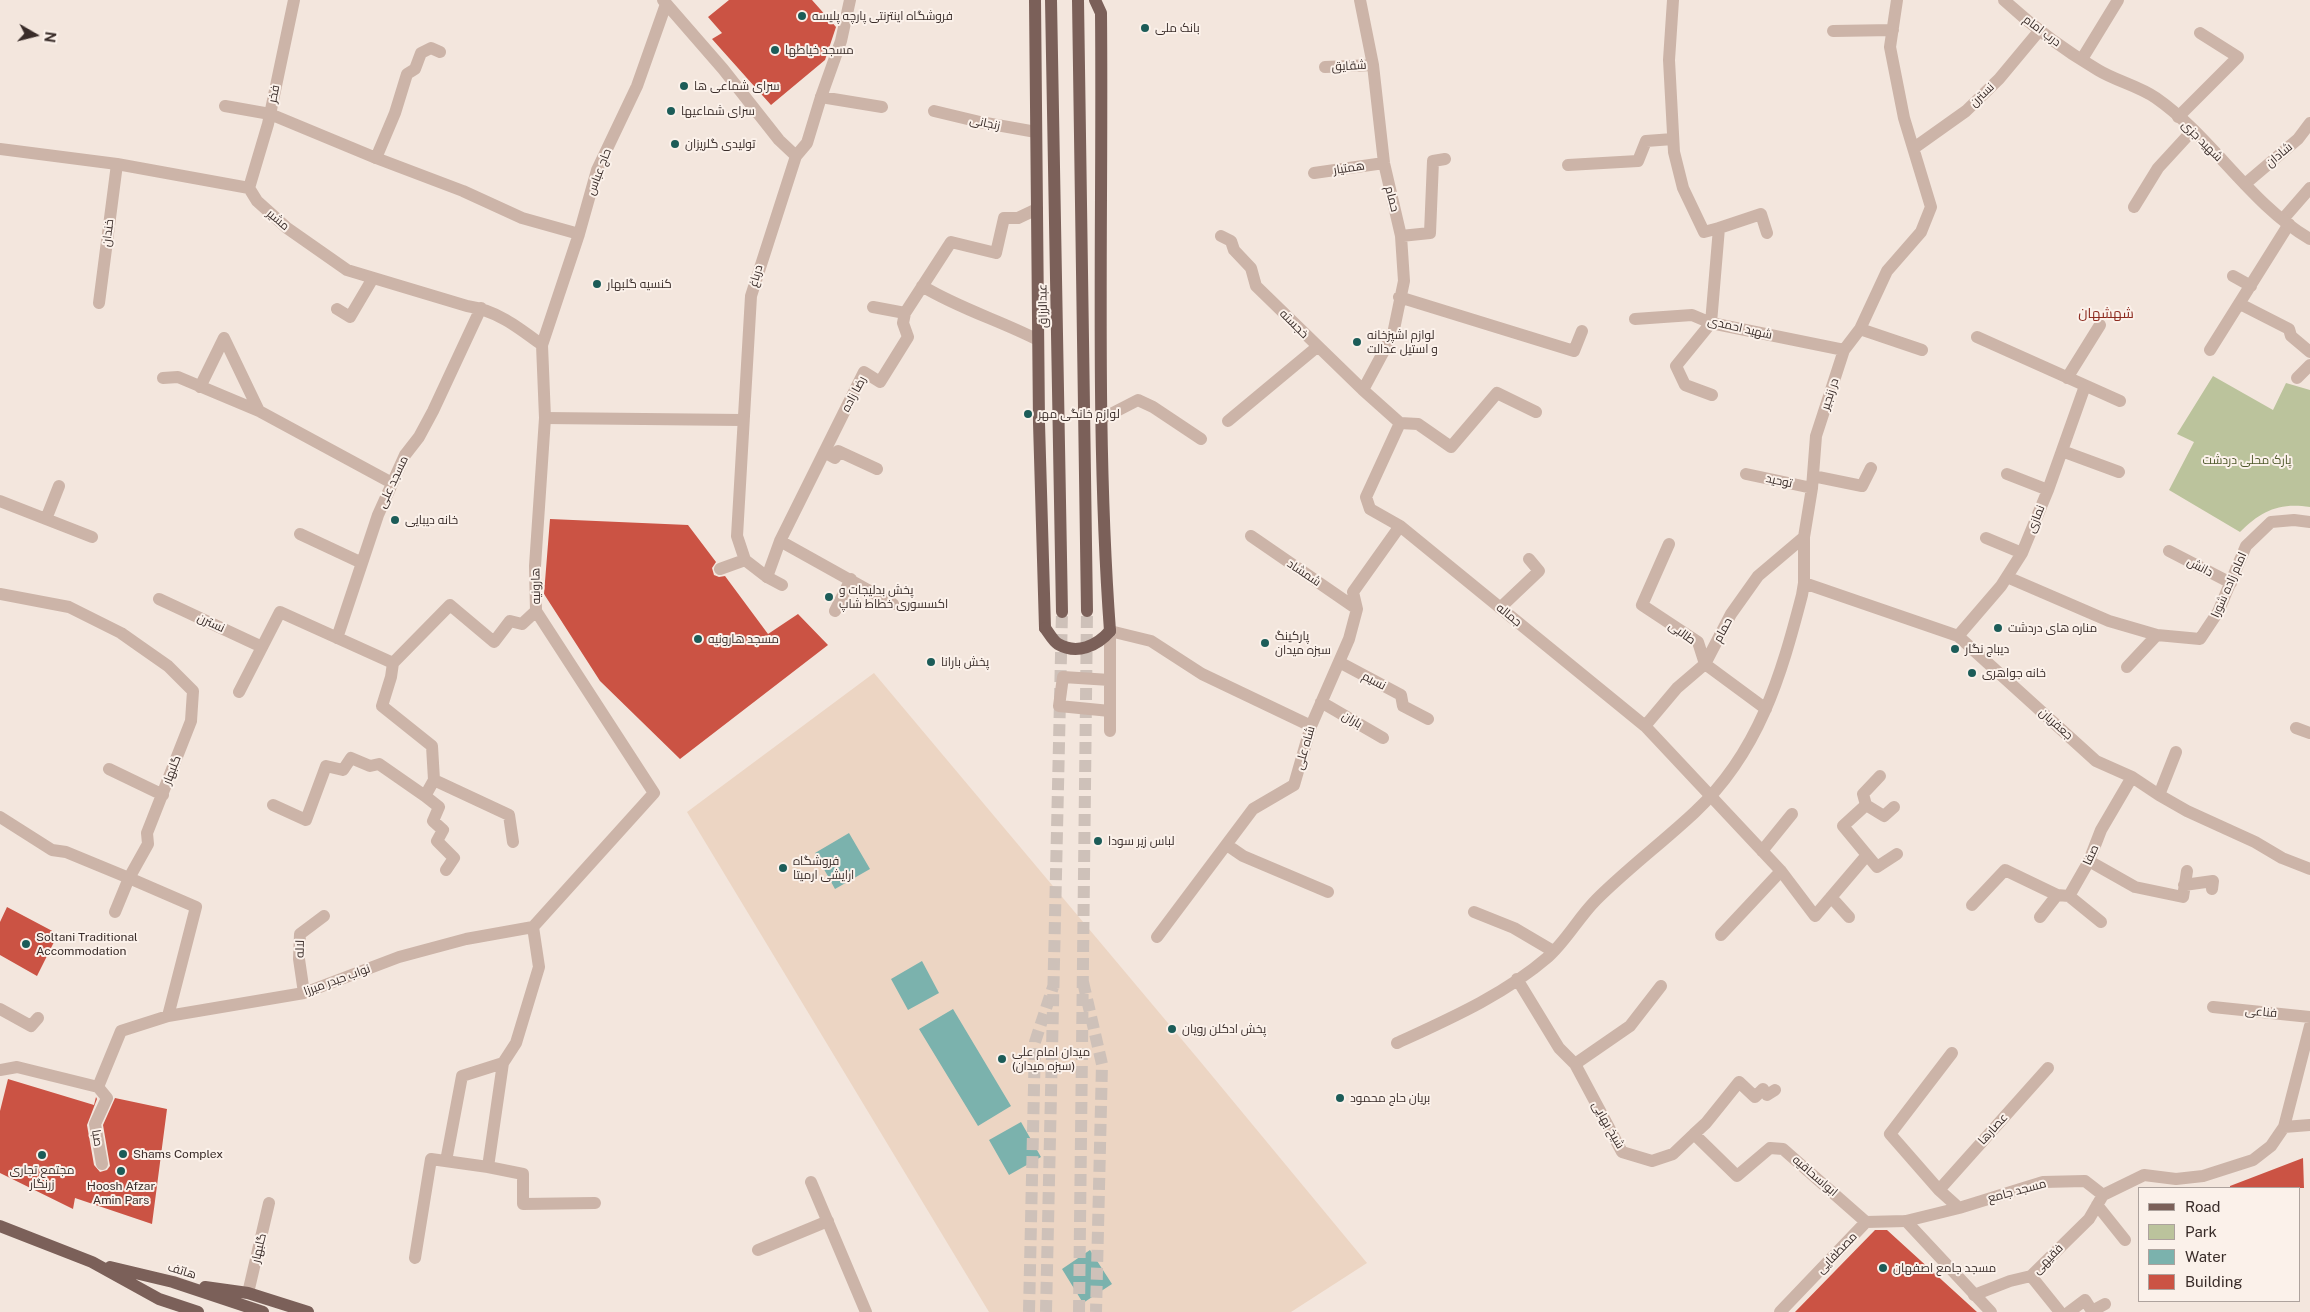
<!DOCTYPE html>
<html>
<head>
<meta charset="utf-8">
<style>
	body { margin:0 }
	#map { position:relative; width:2310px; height:1312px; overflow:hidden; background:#f3e6dd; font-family:"Public Sans",sans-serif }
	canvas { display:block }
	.legend { position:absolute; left:2138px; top:1187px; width:162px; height:115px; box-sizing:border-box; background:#fbf1ea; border:1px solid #ada29d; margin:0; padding:6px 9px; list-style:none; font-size:15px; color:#392c29 }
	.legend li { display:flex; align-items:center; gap:10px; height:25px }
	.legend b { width:25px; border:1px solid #ada29d }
	.north { position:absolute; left:10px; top:10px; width:50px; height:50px; -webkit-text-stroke:4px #fbf1ea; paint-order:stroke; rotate:98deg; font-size:14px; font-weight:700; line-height:20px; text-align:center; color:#392c29 }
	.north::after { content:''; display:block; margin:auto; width:18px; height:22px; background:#392c29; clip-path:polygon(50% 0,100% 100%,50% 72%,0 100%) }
</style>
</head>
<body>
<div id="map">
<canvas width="2310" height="1312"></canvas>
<ul class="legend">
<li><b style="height:6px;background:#7b6059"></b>Road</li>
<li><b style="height:14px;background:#bbc39c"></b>Park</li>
<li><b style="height:14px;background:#7bb2ad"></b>Water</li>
<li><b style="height:14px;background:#cb5344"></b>Building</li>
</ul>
<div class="north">N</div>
</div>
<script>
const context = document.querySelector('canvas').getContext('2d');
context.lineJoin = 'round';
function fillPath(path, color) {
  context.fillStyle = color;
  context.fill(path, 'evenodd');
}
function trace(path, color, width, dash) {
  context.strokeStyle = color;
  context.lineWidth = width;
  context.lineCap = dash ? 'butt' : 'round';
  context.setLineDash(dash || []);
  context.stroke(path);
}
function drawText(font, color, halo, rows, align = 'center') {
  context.font = font + ' "Public Sans",Cairo,sans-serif';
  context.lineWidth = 4;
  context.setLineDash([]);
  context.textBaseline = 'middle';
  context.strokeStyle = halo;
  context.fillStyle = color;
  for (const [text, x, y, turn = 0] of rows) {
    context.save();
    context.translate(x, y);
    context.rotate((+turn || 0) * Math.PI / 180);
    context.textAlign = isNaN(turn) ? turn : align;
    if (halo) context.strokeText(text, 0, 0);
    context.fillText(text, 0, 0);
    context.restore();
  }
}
fillPath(new Path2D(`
	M 2213,376 L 2273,410 L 2286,383 L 2310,390 L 2310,507 C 2279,502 2261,511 2240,532 L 2169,490 L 2194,442 L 2177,434 Z`), '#bbc39c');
fillPath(new Path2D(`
	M 874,673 L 1199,1060 L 1367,1263 L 1291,1312 L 989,1312 L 687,812 Z`), '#ecd5c3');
fillPath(new Path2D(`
	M 849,833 L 870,869 L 835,889 L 815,853 Z
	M 922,961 L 939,993 L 908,1010 L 891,979 Z
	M 953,1009 L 1011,1106 L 978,1126 L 919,1029 Z
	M 1021,1122 L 1041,1157 L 1009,1175 L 989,1140 Z
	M 1090,1250 L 1112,1284 L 1083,1303 L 1062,1269 Z`), '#7bb2ad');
fillPath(new Path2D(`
	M 729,0 L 812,0 L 836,27 L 825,60 L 771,105 L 712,39 L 722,33 L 708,17 Z
	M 550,519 L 688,525 L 716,562 L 712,568 L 714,575 L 719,577 L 725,576 L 768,634 L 798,614 L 828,645 L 680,759 L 600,681 L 544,594 Z
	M 7,907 L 58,934 L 37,976 L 0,955 L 0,922 Z
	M 8,1079 L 94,1105 L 96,1097 L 97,1099 L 87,1125 L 94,1165 L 100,1172 L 107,1170 L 110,1166 L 103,1125 L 115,1098 L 167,1109 L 152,1224 L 75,1198 L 73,1209 L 0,1173 L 0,1111 Z
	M 2303,1158 L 2304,1188 L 2230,1188 L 2230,1186 Z
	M 1875,1230 L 1887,1230 L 1977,1312 L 1795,1312 Z`), '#cb5344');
trace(new Path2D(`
	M 1083,982 L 1102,1064 L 1096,1312
	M 1029,1312 L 1035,1042 L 1053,987`), '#cec1b9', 12, [12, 6]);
trace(new Path2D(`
	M 1046,1312 L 1062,612
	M 1079,1312 L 1087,611`), '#cec1b9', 12, [12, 6]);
trace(new Path2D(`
	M 1110,711 L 1059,706 L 1063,677 L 1110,680
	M 1110,731 L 1110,631
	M 1906,1221 L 1991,1312`), '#ccb4a8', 12);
trace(new Path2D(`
	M 663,0 L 723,69 L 779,140 L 796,156 L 751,296 L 737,536 L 745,560 L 767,577 L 782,585
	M 796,156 L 807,143 L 821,97
	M 376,158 L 463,191 L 522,218 L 579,234
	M 542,345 L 579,234 L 597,170 L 637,86 L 666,4
	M 545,418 L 742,420
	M 720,569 L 745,560`), '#ccb4a8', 12);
trace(new Path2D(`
	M 850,0 L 841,41 L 821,97 L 882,107
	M 1360,0 L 1373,65 L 1384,163 L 1401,236 L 1404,281 L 1393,334 L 1363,390
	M 1673,0 L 1669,60 L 1674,152 L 1683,188 L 1704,232 L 1719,228 L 1711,323 L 1676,366 L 1685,385 L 1712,395
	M 1833,31 L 1893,30
	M 2082,59 L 2118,0
	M 1325,67 L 1373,65
	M 225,106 L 270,114 L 376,158 L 395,113 L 407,74 L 415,69 L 421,53 L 431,48 L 440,52
	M 934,111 L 980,122 L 1036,132
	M 2178,117 L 2238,57 L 2200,33
	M 1914,148 L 1966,111 L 1999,79 L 2039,31
	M 0,149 L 117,164 L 249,188 L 257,201 L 287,228 L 347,270 L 467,306 C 496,310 518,327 542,345 L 545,418 L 535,566 L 536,611 L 654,793 L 533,927 L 466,939 L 399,957 L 304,993 L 168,1016 L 121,1031 L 98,1087 L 17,1067 L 0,1070
	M 1568,165 L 1638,161 L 1646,141 L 1673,139
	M 1314,173 L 1384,163
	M 2245,184 L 2298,139 L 2310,123
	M 249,188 L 268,124 L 294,0
	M 2134,207 L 2158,168 L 2192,131
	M 2283,219 L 2310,188
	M 1719,228 L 1761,214 L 1767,233
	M 1221,236 L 1231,241 L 1234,250 L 1251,268 L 1256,286 L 1363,390 L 1400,423 L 1418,424 L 1451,447 L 1497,393 L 1536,412
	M 1401,236 L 1430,233 L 1433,161 L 1445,159
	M 2233,276 L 2251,286
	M 922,286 C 960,309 999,320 1038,340
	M 1399,297 L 1574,351 L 1582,331
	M 99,303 L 117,164
	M 2240,304 L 2289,329 L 2291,336 L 2310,352
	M 873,307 L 905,313
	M 337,309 L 350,317 L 373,278
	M 1635,319 L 1692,315 L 1711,323 L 1844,350
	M 1860,329 L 1922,350
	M 1977,337 L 2120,401
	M 224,338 L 259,411
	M 2210,350 L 2289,224
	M 163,378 L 178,377 L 259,411 L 392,483
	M 2067,378 L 2100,325
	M 2297,378 L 2310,365
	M 200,387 L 224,338
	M 1103,418 L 1138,400 L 1153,407 L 1201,439
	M 1228,421 L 1317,347
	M 1400,423 L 1366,497 L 1370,509 L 1400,526 L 1645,726 L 1781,871 L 1815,916 L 1867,855
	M 2062,451 L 2119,472
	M 824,452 L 835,458 L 838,451 L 877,469
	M 1746,474 L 1812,488
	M 2007,474 L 2048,490
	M 1813,476 L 1862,486 L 1871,468
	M 0,501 L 92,537
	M 46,519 L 59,486
	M 300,534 L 362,563
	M 1251,536 L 1357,609
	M 1986,538 L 2022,553
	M 780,541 L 893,604
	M 1669,544 L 1642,605 L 1698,642 L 1705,664 L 1766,709
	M 2169,551 L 2231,583
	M 767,577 L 780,541 L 864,372 L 880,382 L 908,337 L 903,323 L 905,313 L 951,242 L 996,253 L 1004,218 L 1018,218 L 1037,209
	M 2007,577 L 2109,621 L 2157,635 L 2200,639 L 2218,612 L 2246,546 L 2271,522 L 2294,520 L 2310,522
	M 1804,583 L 1958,636 L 2096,761 L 2132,777 L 2159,795 L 2187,811 L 2255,842 L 2282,858 L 2310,869
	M 0,594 L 69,607 L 121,633 L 138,645 L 168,666 L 193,691 L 191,721 L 147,833 L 148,844 L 129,878 L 196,907 L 168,1016
	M 159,599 L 262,647
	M 1500,608 L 1539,571 L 1529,559
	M 835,611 L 851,579
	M 1110,631 L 1151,641 L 1202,674 L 1311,726
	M 1958,636 L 2001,586 L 2022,553 L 2048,490 L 2085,386
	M 337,638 L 378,515 L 405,455 L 419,437 L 433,411 L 481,308
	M 1339,662 L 1401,695 L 1403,706 L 1428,719
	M 393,663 L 391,677 L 382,706 L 432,746 L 434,780 L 509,815 L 513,842
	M 2127,667 L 2157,635
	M 239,692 L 280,612 L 393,663 L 450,605 L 494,642 L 510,621 L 522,624 L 536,611
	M 1321,702 L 1383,738
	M 1645,726 L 1677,688 L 1705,664 L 1731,614 L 1758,576 L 1804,537
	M 2296,728 L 2310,733
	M 109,769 L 163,795
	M 1880,776 L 1863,794 L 1866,805 L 1843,826 L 1877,867 L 1897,854
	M 2159,795 L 2176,752
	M 425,796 L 439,807 L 433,821 L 443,830 L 437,841 L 454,858 L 446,870
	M 273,805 L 306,820 L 326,766 L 343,770 L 351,758 L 370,766 L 379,764 L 425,796 L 434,780
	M 1866,805 L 1884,816 L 1894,807
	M 0,817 L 52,850 L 66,852 L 129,878 L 115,912
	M 1227,845 L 1243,856 L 1328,892
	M 1762,851 L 1792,814
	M 2089,861 L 2135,887 L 2183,897 L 2187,871
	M 2184,885 L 2213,881 L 2212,889
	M 2069,896 L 2101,922
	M 1831,897 L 1849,917
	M 1972,905 L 2005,870 L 2057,895
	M 1474,912 L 1514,928 L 1553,951
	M 2040,917 L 2057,895 L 2069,896 L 2089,861 L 2101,830 L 2132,777
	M 1721,935 L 1781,871
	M 1157,937 L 1253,809 L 1294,785 L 1311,726 L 1349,639 L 1357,609 L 1353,592 L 1400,526
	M 1517,979 L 1559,1048 L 1575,1064 L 1622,1152 L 1652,1161 L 1673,1154 L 1694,1134 L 1737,1176 L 1770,1148 L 1783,1149 L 1866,1222
	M 304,993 L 299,959 L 300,934 L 324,916
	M 2213,1007 L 2310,1017
	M 0,1009 L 31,1026 L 38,1018
	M 1397,1043 C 1449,1019 1504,995 1548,957 C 1566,941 1579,917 1596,900 C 1627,869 1663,842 1695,812 C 1759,752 1781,676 1802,595 L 1804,583 L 1804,537 L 1812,488 L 1816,436 L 1844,350 L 1860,329 L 1887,271 L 1921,232 L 1931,207 L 1904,118 L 1890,47 L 1897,0
	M 1952,1053 L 1890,1134 L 1939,1190 L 1959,1208
	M 1575,1064 L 1630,1026 L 1661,986
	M 98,1087 L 107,1098 L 95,1124 L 102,1164
	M 2284,1127 L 2310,1125
	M 1694,1134 L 1706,1123 L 1739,1082 L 1755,1097 L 1763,1089 L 1767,1095 L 1775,1090
	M 446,1161 L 462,1076 L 503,1063
	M 488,1167 L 523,1174 L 523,1204 L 595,1203
	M 811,1182 L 866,1312
	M 1939,1190 L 2048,1068
	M 2103,1195 L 2144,1175 L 2176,1179 L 2203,1176 L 2253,1160 L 2271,1146 L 2284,1127 L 2310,1026
	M 2097,1205 L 2125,1240
	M 758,1250 L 828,1221
	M 415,1258 L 431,1159 L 488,1167 L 503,1063 L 516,1043 L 539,967 L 533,927
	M 2031,1276 L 2060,1312
	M 248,1293 L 269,1203
	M 1974,1295 L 2010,1281 L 2031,1276 L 2089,1219 L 2103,1195
	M 1780,1312 L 1866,1222 L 1906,1221 L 1959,1208 L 2043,1182 L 2085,1181 L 2103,1195
	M 2069,1312 L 2085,1300 L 2092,1311 L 2105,1304`), '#ccb4a8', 12);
trace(new Path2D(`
	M 2004,0 C 2033,27 2064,50 2098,70 C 2116,81 2139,86 2156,98 C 2212,137 2250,204 2310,239`), '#ccb4a8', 12);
trace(new Path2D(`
	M 1035,0 L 1039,423 L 1045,628
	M 1051,0 L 1062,612
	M 1078,0 L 1087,611
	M 1095,0 L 1101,13 C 1103,219 1095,426 1110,631
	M 0,1226 L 92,1262 L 159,1299 L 198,1312
	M 110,1267 L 173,1282 L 263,1312
	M 205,1287 L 248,1293 L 308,1312`), '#7b6059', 12);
trace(new Path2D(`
	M 1045,628 C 1049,633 1053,641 1058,644 C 1077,655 1097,646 1110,631`), '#7b6059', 12);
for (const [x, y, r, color] of [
	[802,16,5,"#1c5c58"],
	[1145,28,5,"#1c5c58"],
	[775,50,5,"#1c5c58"],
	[684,86,5,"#1c5c58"],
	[671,111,5,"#1c5c58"],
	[675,144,5,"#1c5c58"],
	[597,284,5,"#1c5c58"],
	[1357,342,5,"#1c5c58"],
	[1028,414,5,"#1c5c58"],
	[395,520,5,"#1c5c58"],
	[829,597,5,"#1c5c58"],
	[1998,628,5,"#1c5c58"],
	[698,639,5,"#1c5c58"],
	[1265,643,5,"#1c5c58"],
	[1955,649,5,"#1c5c58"],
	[931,662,5,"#1c5c58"],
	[1972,673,5,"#1c5c58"],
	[1098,841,5,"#1c5c58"],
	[783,868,5,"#1c5c58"],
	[26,944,5,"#1c5c58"],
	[1172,1029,5,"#1c5c58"],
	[1002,1059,5,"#1c5c58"],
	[1340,1098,5,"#1c5c58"],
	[123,1154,5,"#1c5c58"],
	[42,1155,5,"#1c5c58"],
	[121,1171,5,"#1c5c58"],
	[1883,1268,5,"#1c5c58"]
]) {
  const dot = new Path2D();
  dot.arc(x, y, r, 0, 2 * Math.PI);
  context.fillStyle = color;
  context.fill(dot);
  trace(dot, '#fbf1ea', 2);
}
drawText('12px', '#392c29', '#fbf1ea', [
	["فروشگاه اینترنتی پارچه پلیسه",812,16],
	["بانک ملی",1155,28],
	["مسجد خیاطها",785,50],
	["سرای شماعی ها",694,86],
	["سرای شماعیها",681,111],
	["تولیدی گلریزان",685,144],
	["کنسیه گلبهار",607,284],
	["لوازم اشپزخانه",1367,335],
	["و استیل عدالت",1367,349],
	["لوازم خانگی مهر",1038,414],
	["خانه دیبایی",405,520],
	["پخش بدلیجات و",839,590],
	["اکسسوری خطاط شاپ",839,604],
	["مناره های دردشت",2008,628],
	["پارکینگ",1275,636],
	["سبزه میدان",1275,650],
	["مسجد هارونیه",708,639],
	["دیباج نگار",1965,649],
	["پخش بارانا",941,662],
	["خانه جواهری",1982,673],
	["لباس زیر سودا",1108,841],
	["فروشگاه",793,861],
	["ارایشی ارمیتا",793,875],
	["Soltani Traditional",36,937],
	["Accommodation",36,951],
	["پخش ادکلن رویان",1182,1029],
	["میدان امام علی",1012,1052],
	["(سبزه میدان)",1012,1066],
	["بریان حاج محمود",1350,1098],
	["Shams Complex",133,1154],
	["مجتمع تجاری",42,1170,"center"],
	["زرنگار",42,1184,"center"],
	["Hoosh Afzar",121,1186,"center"],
	["Amin Pars",121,1200,"center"],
	["مسجد جامع اصفهان",1893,1268]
], 'left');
drawText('12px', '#392c29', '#fbf1ea', [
	["درب امام",2042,31,37],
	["شقایق",1349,66,-3],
	["فخر",274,94,-79],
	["نسترن",1982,95,-44],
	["زنجانی",985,123,12],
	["شهید جزی",2202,141,45],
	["شادان",2279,155,-40],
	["همتیار",1349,168,-9],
	["حاج عباس",599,172,-69],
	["حمام",1392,199,76],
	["مشیر",278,220,40],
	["خندان",108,233,-83],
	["درباغ",756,276,-74],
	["عبدالرزاق",1043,306,-91],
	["خجسته",1294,324,45],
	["شهید احمدی",1740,328,13],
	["رضا زاده",854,394,-62],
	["در زنجیر",1830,394,-72],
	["توحید",1779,481,12],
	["مسجد علی",393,482,-65],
	["نمازی",2036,519,-68],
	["دانش",2200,567,28],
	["شمشاد",1304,573,34],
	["امام زاده شورا",2229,585,-66],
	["هارونیه",536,586,-91],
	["جماله",1509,615,39],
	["نسترن",211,623,25],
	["حمام",1723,630,-62],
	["طالبی",1682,633,36],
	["نسیم",1374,681,28],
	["باران",1352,720,30],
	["جعفریان",2056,724,42],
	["شاه علی",1305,748,-74],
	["گلبهار",172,770,-69],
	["صفا",2091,855,-66],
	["لاله",300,949,-89],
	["نواب حیدر میرزا",337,980,-20],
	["فناعی",2261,1012,5],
	["شیخ بهایی",1608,1125,60],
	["عصارها",1993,1129,-48],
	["صبا",97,1138,81],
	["ابواسحاقیه",1815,1176,41],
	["مسجد جامع",2017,1191,-15],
	["گلبهار",259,1248,-77],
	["مصطفایی",1837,1253,-46],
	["فقیهی",2048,1259,-45],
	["هاتف",182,1271,17]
]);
drawText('12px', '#4e582b', '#fbf1ea', [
	["پارک محلی دردشت",2247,460]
]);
drawText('14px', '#8c2a1e', '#fbf1ea', [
	["شهشهان",2106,314]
]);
</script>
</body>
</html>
